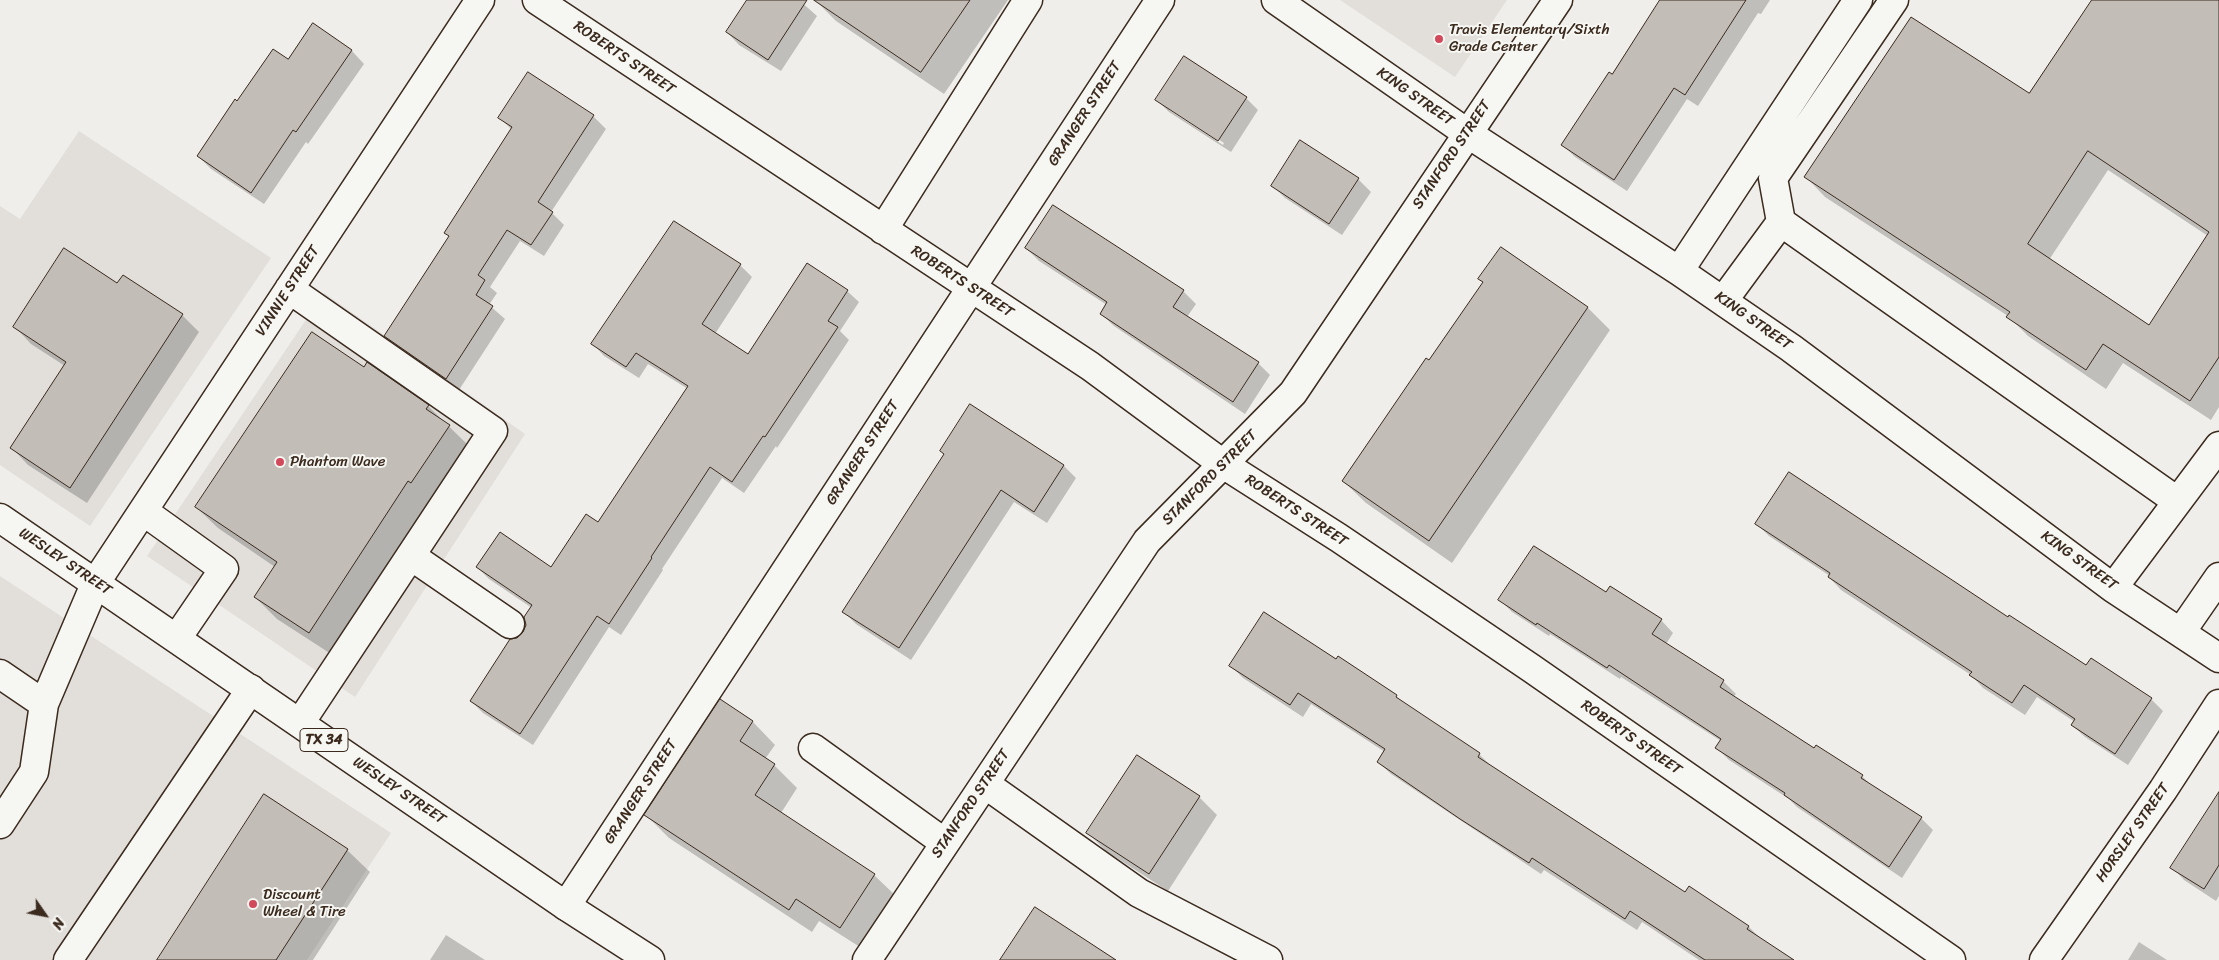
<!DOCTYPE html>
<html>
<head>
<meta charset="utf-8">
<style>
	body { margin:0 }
	#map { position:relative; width:2219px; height:960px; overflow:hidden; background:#efeeea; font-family:Sriracha,sans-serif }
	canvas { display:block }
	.north { position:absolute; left:20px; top:890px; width:50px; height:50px; -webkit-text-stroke:4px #f6f6f2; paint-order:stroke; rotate:123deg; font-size:14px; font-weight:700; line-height:20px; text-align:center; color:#3b2a1e }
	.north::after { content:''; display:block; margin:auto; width:18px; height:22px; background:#3b2a1e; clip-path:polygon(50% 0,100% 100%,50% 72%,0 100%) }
</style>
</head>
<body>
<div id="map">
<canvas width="2219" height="960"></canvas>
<div class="north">N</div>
</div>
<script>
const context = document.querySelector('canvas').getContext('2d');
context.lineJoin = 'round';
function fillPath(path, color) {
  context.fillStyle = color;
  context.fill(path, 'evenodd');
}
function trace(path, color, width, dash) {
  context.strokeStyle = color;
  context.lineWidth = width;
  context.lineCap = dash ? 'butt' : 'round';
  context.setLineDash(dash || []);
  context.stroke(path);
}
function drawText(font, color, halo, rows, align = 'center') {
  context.font = font + ' Sriracha,sans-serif';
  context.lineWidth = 4;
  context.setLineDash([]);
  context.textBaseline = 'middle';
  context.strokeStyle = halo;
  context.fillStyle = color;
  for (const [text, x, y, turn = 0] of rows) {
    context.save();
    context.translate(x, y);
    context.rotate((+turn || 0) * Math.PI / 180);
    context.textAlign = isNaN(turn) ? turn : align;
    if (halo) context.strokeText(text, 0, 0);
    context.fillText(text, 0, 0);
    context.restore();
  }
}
fillPath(new Path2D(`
	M 1340,0 L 1507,0 L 1455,77 Z
	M 79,131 L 271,258 L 90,526 L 0,465 L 0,206 L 20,219 Z
	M 324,293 L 525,434 L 355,697 L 147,556 Z
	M 0,576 L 391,833 L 307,960 L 0,960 Z`), '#e2dfdb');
fillPath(new Path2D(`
	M 748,0 L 799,0 L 817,16 L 781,71 L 739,45 L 727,32 Z
	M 815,0 L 1008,0 L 944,94 L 836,21 Z
	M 1662,0 L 1770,0 L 1761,14 L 1758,13 L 1698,106 L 1687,99 L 1627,191 L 1575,157 L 1563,145 L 1612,76 Z
	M 2093,0 L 2219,0 L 2219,407 L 2211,420 L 2123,363 L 2106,389 L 2028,336 L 2008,316 L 1825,197 L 1806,177 L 2029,95 ZM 2108,170 L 2208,236 L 2149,327 L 2049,260 Z
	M 314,25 L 352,51 L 364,64 L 308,144 L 306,142 L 264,204 L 211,169 L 198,156 L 289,61 Z
	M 528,74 L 593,116 L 606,129 L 551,212 L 564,225 L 544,256 L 520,241 L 490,287 L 497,293 L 489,305 L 505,319 L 459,390 L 398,348 L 386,336 L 450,237 L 445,233 L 512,130 L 500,118 Z
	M 1246,98 L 1258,110 L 1231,152 L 1169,112 L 1157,100 ZM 1169,107 L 1224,143 L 1223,145 L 1169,110 Z
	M 1301,142 L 1358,179 L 1371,192 L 1342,235 L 1285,198 L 1273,186 Z
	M 1053,207 L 1183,291 L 1196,304 L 1187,317 L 1258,363 L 1270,375 L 1245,414 L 1114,326 L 1101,314 L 1107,305 L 1039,261 L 1026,248 Z
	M 1501,249 L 1588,308 L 1610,330 L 1452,563 L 1366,503 L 1343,481 L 1429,362 L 1484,282 Z
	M 740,265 L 752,277 L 715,334 L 748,356 L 847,291 L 859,302 L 840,331 L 849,340 L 777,448 L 776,446 L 744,493 L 722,478 L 662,569 L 663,570 L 621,635 L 609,627 L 533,745 L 483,713 L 471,701 L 524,633 L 532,608 L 489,579 L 477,567 L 552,568 L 598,523 L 688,389 L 648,364 L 639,378 L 604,356 L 593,344 Z
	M 123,277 L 182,315 L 199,332 L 87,503 L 28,465 L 12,448 L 65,366 L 31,344 L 15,327 L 118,284 Z
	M 368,364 L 428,406 L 470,447 L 331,654 L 277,619 L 255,597 L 275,567 L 218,528 L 196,507 L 364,369 Z
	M 971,406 L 1064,466 L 1076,478 L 1047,523 L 1014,502 L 911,660 L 856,624 L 844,612 L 945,454 Z
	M 1757,524 L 2008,618 L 2087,666 L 2151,699 L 2163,711 L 2128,765 L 2085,737 L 2072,725 L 2075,722 L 2037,697 L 2025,715 L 1983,688 L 1971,675 L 1841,590 L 1829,577 L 1830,576 L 1769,536 Z
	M 1606,594 L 1661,620 L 1673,633 L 1666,644 L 1723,681 L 1736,694 L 1733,697 L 1814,750 L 1862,776 L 1872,786 L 1921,818 L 1933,830 L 1902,878 L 1797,807 L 1789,799 L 1729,760 L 1717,748 L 1721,741 L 1621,677 L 1620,679 L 1550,634 L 1549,636 L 1512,612 L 1500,600 Z
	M 1336,661 L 1396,696 L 1404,704 L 1479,754 L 1492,767 L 1685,894 L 1748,926 L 1761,939 L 1792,960 L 1699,960 L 1642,922 L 1637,930 L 1544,870 L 1541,874 L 1391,774 L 1378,762 L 1385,752 L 1311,704 L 1303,717 L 1243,678 L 1231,666 Z
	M 720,701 L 753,722 L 775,745 L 765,759 L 774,765 L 797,788 L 781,813 L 874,875 L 897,897 L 863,949 L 819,921 L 812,932 L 669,838 L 646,815 Z
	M 2219,794 L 2219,896 L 2216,901 L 2184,880 L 2172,867 Z
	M 1199,797 L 1217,815 L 1168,891 L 1106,851 L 1088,833 Z
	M 347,850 L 370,872 L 313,960 L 158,960 Z
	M 446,935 L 485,960 L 430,960 Z
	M 2139,942 L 2167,960 L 2128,960 Z`), '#0003');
const building = new Path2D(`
	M 747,0 L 807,0 L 768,60 L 726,32 Z
	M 814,0 L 970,0 L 921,72 Z
	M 1660,0 L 1746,0 L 1685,95 L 1674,88 L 1614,180 L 1561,145 L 1609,72 L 1612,74 Z
	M 2092,0 L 2219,0 L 2219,357 L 2190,401 L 2103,344 L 2086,370 L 2006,317 L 2010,312 L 1804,177 L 1911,17 L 2029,93 ZM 2088,151 L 2209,232 L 2149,325 L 2028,244 Z
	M 313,23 L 352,50 L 296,132 L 293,130 L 251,193 L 197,156 L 235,99 L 237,101 L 273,49 L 288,59 Z
	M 1184,56 L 1247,97 L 1218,141 L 1155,100 Z
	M 528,72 L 594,115 L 538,202 L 553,212 L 531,245 L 507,230 L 478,275 L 485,280 L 476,295 L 493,306 L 446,379 L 384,336 L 449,236 L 444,233 L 512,127 L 498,118 Z
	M 1300,140 L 1359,178 L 1329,224 L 1271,186 Z
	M 1053,205 L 1184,290 L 1173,307 L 1259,362 L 1233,402 L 1100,314 L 1107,302 L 1025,248 Z
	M 674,221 L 741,264 L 702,324 L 748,354 L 807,263 L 848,290 L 828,321 L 838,327 L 765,437 L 763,436 L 732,482 L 710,467 L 651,557 L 652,558 L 609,624 L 597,616 L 520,734 L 470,701 L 510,639 L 517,638 L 523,632 L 526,625 L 524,617 L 532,605 L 476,567 L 500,532 L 551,567 L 586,514 L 598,522 L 688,386 L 636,353 L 626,367 L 591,344 Z
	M 1501,247 L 1588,307 L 1429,541 L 1342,481 L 1426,358 L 1429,360 L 1483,282 L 1478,279 Z
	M 64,248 L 117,283 L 123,275 L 183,314 L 70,488 L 10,448 L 66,362 L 13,327 Z
	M 312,332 L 364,367 L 367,362 L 429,405 L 426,409 L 450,425 L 411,483 L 408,481 L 309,633 L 254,597 L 277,562 L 195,507 Z
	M 970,404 L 1064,465 L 1034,512 L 1001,490 L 899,648 L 842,612 L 944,454 L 940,451 Z
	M 1789,472 L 2008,617 L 2009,615 L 2086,665 L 2091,658 L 2152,698 L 2115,754 L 2071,725 L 2075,719 L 2024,685 L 2012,703 L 1969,675 L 1972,672 L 1828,577 L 1830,573 L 1755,524 Z
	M 1534,546 L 1606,592 L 1610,586 L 1662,619 L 1652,634 L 1724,680 L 1720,687 L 1814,748 L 1816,745 L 1863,775 L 1861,778 L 1922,817 L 1889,867 L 1784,795 L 1785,793 L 1715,748 L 1721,739 L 1609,665 L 1607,668 L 1537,623 L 1536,625 L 1498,600 Z
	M 1264,612 L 1336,659 L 1338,656 L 1397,695 L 1396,697 L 1480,753 L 1478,757 L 1685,892 L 1689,886 L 1749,926 L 1747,929 L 1794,960 L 1705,960 L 1630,911 L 1625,919 L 1532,858 L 1529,863 L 1460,819 L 1377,762 L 1385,749 L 1298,693 L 1290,705 L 1229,666 Z
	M 720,699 L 753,721 L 740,741 L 775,764 L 755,795 L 875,874 L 840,928 L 796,899 L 789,910 L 644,815 Z
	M 1137,755 L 1200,796 L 1149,874 L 1086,833 Z
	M 2219,792 L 2219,865 L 2204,889 L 2170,868 Z
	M 264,794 L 348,849 L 276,960 L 157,960 Z
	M 1035,907 L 1116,960 L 1000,960 Z`);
fillPath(building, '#c2bdb7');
trace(building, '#3b2a1e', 1);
const minor = new Path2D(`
	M 537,0 L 1090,366 L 1223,464 L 1339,538 L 1531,668 L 1951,960
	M 1276,0 L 1467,133 L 1679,271 L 1791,348 L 2113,588 L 2219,658
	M 1894,0 L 1773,178 L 1781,222 L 2177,501
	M 883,230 L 1028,0
	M 1679,271 L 1858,0
	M 289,289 L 493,431 L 300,723
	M 1723,301 L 1781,222
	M 143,511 L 224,569 L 177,638
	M 411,556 L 510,624
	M 2113,588 L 2219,446
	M 2181,632 L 2219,577
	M 0,674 L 44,704
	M 813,748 L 945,843
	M 985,784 L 1139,893 L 1268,960
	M 0,824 L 34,772 L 44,704 L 96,582 L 480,0
	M 566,906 L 1160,0
	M 68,960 L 251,689
	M 867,960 L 1147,541 L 1293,393 L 1558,0
	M 2044,960 L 2163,790 L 2219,704`);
const major = new Path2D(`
	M 0,518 L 566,906 L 650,960`);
trace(minor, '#3b2a1e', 31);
trace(major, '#3b2a1e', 31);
trace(minor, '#f6f6f2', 28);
trace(major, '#f6f6f2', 28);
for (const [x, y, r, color] of [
	[1439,39,5,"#d1495b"],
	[280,462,5,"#d1495b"],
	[253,904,5,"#d1495b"]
]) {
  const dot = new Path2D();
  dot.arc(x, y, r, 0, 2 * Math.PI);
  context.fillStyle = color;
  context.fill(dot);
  trace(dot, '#f6f6f2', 2);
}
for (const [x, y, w] of [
	[324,740,48]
]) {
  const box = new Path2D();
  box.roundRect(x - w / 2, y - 11.5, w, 23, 4);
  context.fillStyle = '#f6f6f2';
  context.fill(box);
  trace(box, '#3b2a1e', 1);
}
drawText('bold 14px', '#3b2a1e', null, [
	["TX 34",324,740]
]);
drawText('15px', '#3b2a1e', '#f6f6f2', [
	["Travis Elementary/Sixth",1449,30],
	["Grade Center",1449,47],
	["Phantom Wave",290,462],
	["Discount",263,895],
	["Wheel & Tire",263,912]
], 'left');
drawText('15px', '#3b2a1e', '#f6f6f2', [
	["ROBERTS STREET",624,58,34],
	["KING STREET",1415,97,35],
	["GRANGER STREET",1085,114,-57],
	["STANFORD STREET",1452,155,-56],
	["ROBERTS STREET",962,282,33],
	["VINNIE STREET",288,291,-57],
	["KING STREET",1753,321,35],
	["GRANGER STREET",863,453,-57],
	["STANFORD STREET",1210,478,-45],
	["ROBERTS STREET",1296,511,33],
	["KING STREET",2079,561,36],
	["WESLEY STREET",65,562,34],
	["ROBERTS STREET",1631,738,35],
	["WESLEY STREET",399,791,34],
	["GRANGER STREET",641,792,-57],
	["STANFORD STREET",971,804,-56],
	["HORSLEY STREET",2133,833,-55]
]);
</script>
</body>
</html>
